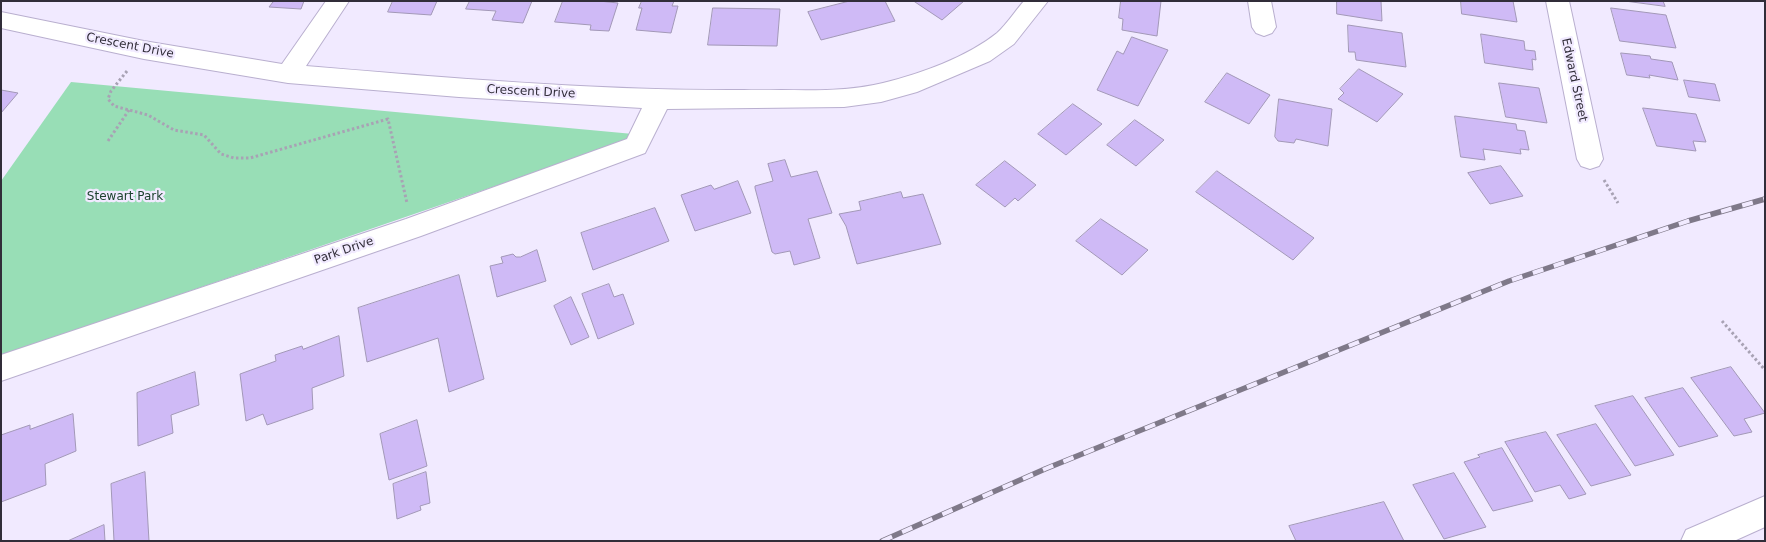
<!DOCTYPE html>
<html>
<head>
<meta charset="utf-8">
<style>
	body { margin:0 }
	#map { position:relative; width:1766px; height:542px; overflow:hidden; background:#f1eaff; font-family:"DejaVu Sans",sans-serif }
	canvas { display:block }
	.frame { position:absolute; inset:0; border:2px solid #312d39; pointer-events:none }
</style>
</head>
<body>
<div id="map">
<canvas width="1766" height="542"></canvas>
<div class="frame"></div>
</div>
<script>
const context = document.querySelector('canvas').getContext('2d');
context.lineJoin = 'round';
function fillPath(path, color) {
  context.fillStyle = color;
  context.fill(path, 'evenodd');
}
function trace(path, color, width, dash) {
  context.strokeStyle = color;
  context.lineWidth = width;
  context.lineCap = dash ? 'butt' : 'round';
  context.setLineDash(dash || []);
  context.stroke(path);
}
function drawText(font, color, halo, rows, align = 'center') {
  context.font = font + ' "DejaVu Sans",sans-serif';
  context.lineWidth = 4.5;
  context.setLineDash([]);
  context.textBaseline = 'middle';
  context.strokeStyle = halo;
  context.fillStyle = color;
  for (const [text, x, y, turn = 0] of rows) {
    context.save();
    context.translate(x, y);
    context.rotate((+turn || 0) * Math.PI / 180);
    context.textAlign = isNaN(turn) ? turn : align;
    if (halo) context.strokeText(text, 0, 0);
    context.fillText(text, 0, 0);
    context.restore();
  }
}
fillPath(new Path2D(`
	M 71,82 L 644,135 L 1,356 L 1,181 Z`), '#98deb6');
const building = new Path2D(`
	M 258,1 L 304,1 L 301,9 L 269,7 L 273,2 Z
	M 393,1 L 437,1 L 431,15 L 388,12 Z
	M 470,1 L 532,1 L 523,23 L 492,20 L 496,11 L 466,9 Z
	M 563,1 L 599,1 L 618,3 L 609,31 L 590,30 L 591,25 L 555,22 Z
	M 642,1 L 674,1 L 672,6 L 678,6 L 671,33 L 636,30 L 642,8 L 639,8 Z
	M 850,1 L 885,1 L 895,21 L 821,40 L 808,12 Z
	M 917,1 L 964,1 L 942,20 L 915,2 Z
	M 1121,1 L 1161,1 L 1157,36 L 1122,30 L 1123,19 L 1119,18 Z
	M 1337,1 L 1381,1 L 1382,21 L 1337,14 Z
	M 1461,1 L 1513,1 L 1517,22 L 1462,14 Z
	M 1625,1 L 1663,1 L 1665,6 Z
	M 713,8 L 780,9 L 777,46 L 708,45 Z
	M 1611,8 L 1666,15 L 1676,48 L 1620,41 Z
	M 1348,25 L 1402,33 L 1406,67 L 1356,60 L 1355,52 L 1349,52 Z
	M 1481,34 L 1524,41 L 1525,50 L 1535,51 L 1536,60 L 1532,59 L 1533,70 L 1485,63 Z
	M 1132,37 L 1168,50 L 1138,106 L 1097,90 L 1117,51 L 1123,54 Z
	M 1621,53 L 1650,56 L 1651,59 L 1672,62 L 1678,80 L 1649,75 L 1650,78 L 1627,75 Z
	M 1359,69 L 1403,94 L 1377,122 L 1338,99 L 1344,93 L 1340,89 Z
	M 1227,73 L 1270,95 L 1249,124 L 1205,102 Z
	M 1684,80 L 1715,84 L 1720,101 L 1689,97 Z
	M 1499,83 L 1539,88 L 1547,123 L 1506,117 Z
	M 1,90 L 18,93 L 1,113 Z
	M 1279,99 L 1332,109 L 1328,146 L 1296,139 L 1294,143 L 1278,141 L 1275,137 Z
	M 1073,104 L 1102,124 L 1066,155 L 1038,134 Z
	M 1643,108 L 1696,114 L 1706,142 L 1693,141 L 1696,151 L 1657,146 Z
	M 1455,116 L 1516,124 L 1517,130 L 1525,131 L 1529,150 L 1520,149 L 1521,154 L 1483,149 L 1485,160 L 1461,157 Z
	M 1135,120 L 1164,140 L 1136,166 L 1107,145 Z
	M 785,160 L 791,177 L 817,171 L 832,213 L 808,219 L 820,258 L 794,265 L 790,251 L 775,254 L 772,252 L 755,188 L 755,186 L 773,181 L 768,164 Z
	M 1005,161 L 1036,185 L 1018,201 L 1015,198 L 1005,207 L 976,185 Z
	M 1501,166 L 1523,196 L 1490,204 L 1468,173 Z
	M 1217,171 L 1314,238 L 1293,260 L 1196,192 Z
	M 738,181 L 751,213 L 695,231 L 681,195 L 711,185 L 714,189 Z
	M 901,192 L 903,198 L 923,194 L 941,244 L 857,264 L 846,226 L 839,214 L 861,210 L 859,202 Z
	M 655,208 L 669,241 L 593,270 L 581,233 Z
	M 1101,219 L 1148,250 L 1122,275 L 1076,241 Z
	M 537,250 L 546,281 L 497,297 L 490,266 L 503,263 L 501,257 L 513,254 L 516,257 L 520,257 Z
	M 459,275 L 484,379 L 449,392 L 438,338 L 367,362 L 358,308 Z
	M 609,284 L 614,297 L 623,294 L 634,324 L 598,339 L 582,294 Z
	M 571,297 L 589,337 L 571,345 L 554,306 Z
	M 339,336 L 344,376 L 312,388 L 313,409 L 267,425 L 263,414 L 246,421 L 240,374 L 276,361 L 275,355 L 302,346 L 303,349 Z
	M 1731,367 L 1765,413 L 1744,419 L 1752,432 L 1734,436 L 1691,378 Z
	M 195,372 L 199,405 L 171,415 L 173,433 L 138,446 L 137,393 Z
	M 1683,388 L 1718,436 L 1679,447 L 1645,398 Z
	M 1633,396 L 1674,455 L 1635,466 L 1595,406 Z
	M 73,414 L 76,451 L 45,464 L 46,485 L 1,502 L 1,435 L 30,425 L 30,429 Z
	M 417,420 L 427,466 L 389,480 L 380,434 Z
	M 1596,424 L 1631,475 L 1591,486 L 1557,435 Z
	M 1546,432 L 1586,494 L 1569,499 L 1560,485 L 1535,492 L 1505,442 Z
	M 1502,448 L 1533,501 L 1493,511 L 1464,462 L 1480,457 L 1478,455 Z
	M 145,472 L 149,541 L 114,541 L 111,484 Z
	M 426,472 L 430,503 L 420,506 L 421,510 L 397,519 L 393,484 Z
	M 1454,473 L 1486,527 L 1444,539 L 1413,485 Z
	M 1384,502 L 1404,541 L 1296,541 L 1289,526 Z
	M 104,525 L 105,541 L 68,541 Z`);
fillPath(building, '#cfbaf6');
trace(building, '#a298b7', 1);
const minor = new Path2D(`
	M 326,1 L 349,1 L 306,66 C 452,78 598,91 744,90 C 789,89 839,94 883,83 C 920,74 967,57 997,33 C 1007,24 1015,11 1024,1 L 1048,1 L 1014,44 L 990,61 L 917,92 L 881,102 L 844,107 L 667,109 L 645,153 L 421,236 L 1,381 L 1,355 L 406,219 L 627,139 L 642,108 L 459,97 L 288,83 L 144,59 L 1,28 L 1,12 L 144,41 L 282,64 Z
	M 1248,1 L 1271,1 L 1276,27 L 1272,33 L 1264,36 L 1256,33 L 1252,27 Z
	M 1546,1 L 1569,1 L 1603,159 L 1599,166 L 1590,169 L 1581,166 L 1577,159 Z
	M 1765,496 L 1765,527 L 1734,541 L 1681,541 L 1686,530 Z`);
trace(minor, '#b9afcf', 2);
trace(new Path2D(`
	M 127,71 L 111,91 L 108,99 L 114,106 L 148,115 L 174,130 L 204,135 L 221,154 L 234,158 L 250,158 L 388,119 L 407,203
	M 108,141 L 129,110
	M 1604,180 L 1618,203
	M 1722,321 L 1765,370`), '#a8a2b4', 3, [2.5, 2.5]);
fillPath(minor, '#fff');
const rail = new Path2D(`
	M 882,541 L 1045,469 L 1509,281 L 1688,221 L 1765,199`);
trace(rail, '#7f7989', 5.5);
trace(rail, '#f1eaff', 4, [11]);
drawText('12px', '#312d39', '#f1eaff', [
	["Crescent Drive",130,46,11],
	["Edward Street",1574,80,78],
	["Crescent Drive",531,92,3],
	["Park Drive",344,251,-19]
]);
drawText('12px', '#1c422e', '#f1eaff', [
	["Stewart Park",125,197]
]);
</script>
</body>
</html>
